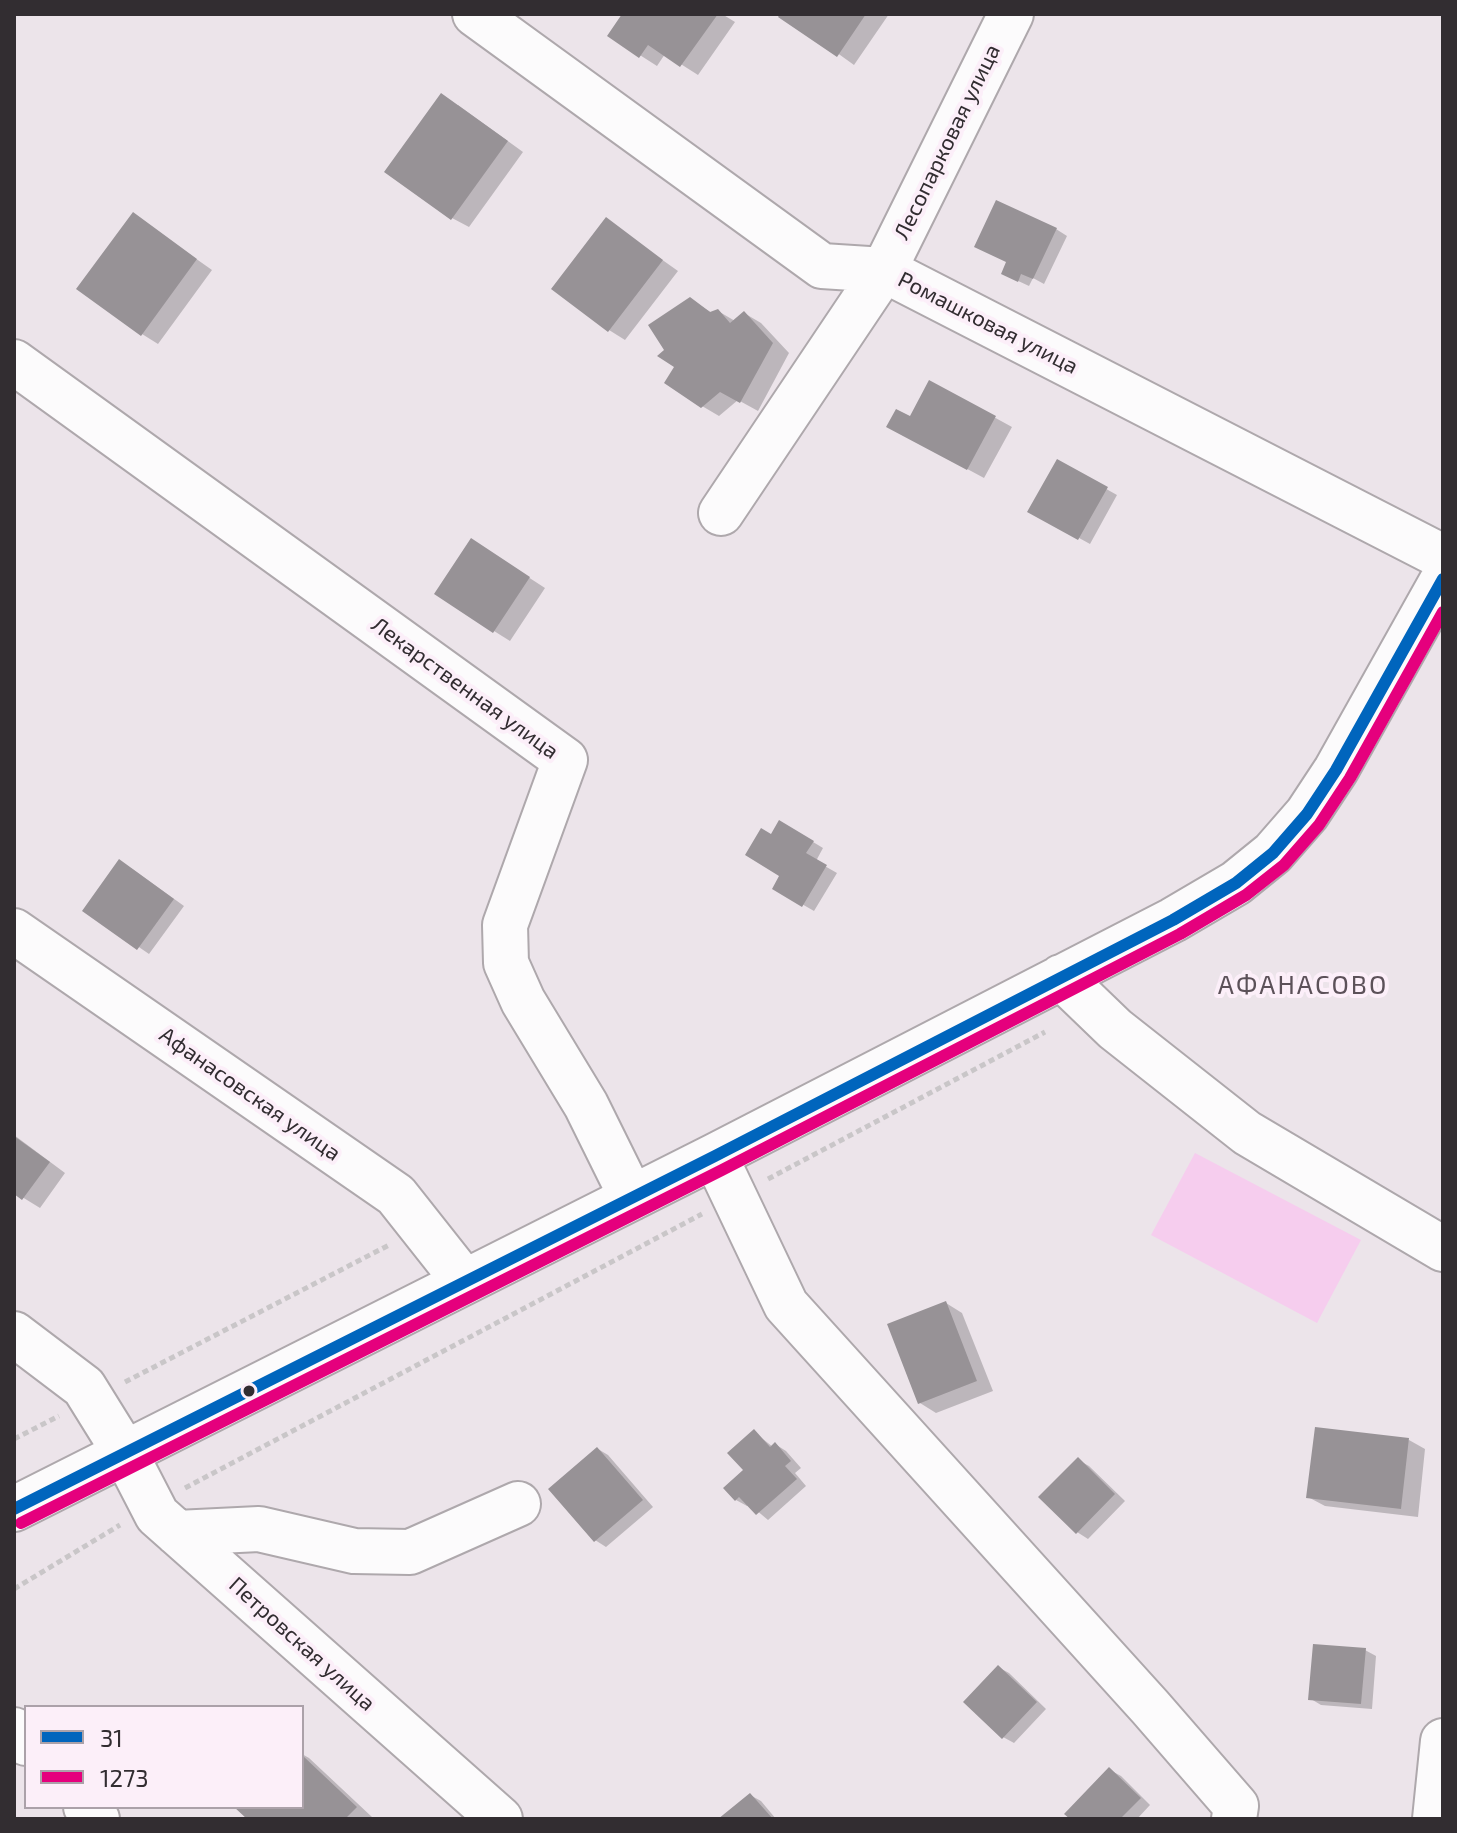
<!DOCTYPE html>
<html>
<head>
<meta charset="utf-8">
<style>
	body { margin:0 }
	#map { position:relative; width:1457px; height:1833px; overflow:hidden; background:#ece4ea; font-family:"Exo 2",sans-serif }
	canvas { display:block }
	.frame { position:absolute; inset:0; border:16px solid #322d31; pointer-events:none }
	.legend { position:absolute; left:24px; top:1705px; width:280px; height:104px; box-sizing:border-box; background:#fceff9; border:2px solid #aba1a9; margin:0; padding:10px 14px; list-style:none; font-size:24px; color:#322d31 }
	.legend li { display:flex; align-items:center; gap:16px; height:40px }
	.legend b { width:40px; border:2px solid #aba1a9 }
</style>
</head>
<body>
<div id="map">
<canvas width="1457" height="1833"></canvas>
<div class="frame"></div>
<ul class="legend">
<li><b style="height:10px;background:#0065bd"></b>31</li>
<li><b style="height:10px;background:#e5007d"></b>1273</li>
</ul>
</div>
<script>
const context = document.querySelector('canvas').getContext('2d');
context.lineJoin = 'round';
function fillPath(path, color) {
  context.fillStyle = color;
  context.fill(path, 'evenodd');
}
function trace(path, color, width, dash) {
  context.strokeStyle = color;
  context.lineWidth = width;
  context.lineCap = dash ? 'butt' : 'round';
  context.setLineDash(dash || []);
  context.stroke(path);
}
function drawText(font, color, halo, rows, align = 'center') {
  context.font = font + ' "Exo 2",sans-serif';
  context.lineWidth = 8;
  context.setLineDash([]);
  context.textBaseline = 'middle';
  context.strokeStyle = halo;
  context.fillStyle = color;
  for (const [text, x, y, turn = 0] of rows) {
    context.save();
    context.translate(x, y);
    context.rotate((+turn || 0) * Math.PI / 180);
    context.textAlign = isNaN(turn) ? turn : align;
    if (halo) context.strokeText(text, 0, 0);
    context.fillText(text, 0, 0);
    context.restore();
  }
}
fillPath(new Path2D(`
	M 1195,1153 L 1361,1240 L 1317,1323 L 1151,1235 Z`), '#f6cdee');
fillPath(new Path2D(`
	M 625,14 L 722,14 L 735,22 L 698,75 L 665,54 L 657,66 L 610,36 Z
	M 783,14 L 889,14 L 854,65 Z
	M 458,105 L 523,152 L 469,227 L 452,218 Z
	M 134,215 L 212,270 L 158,344 L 142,334 Z
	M 606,220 L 678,271 L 625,340 L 609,330 Z
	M 1056,229 L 1067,236 L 1044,284 L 1033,278 L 1029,286 L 1014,279 Z
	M 690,299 L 712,313 L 718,311 L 735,321 L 744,313 L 761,323 L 789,353 L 758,411 L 738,400 L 719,416 L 702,406 L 667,351 Z
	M 930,382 L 1012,427 L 984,478 L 906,436 L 910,418 Z
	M 1058,462 L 1117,495 L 1090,544 L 1030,511 Z
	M 488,551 L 545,588 L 510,641 L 494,631 Z
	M 780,822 L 823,848 L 816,861 L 837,873 L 814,911 L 774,888 L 782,875 L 772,836 Z
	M 131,868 L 184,906 L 149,954 L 85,910 Z
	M 14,1135 L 65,1173 L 40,1208 L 14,1192 Z
	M 946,1303 L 962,1313 L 993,1391 L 936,1413 L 920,1403 Z
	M 754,1432 L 773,1447 L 775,1444 L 786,1451 L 801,1468 L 795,1473 L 806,1486 L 768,1520 L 749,1504 L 747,1506 L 736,1500 L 746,1471 Z
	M 1409,1440 L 1425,1449 L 1418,1517 L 1325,1506 L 1308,1497 Z
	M 598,1449 L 608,1455 L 653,1507 L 606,1547 L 595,1540 Z
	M 1078,1460 L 1089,1466 L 1125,1501 L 1088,1539 L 1077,1532 Z
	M 1365,1650 L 1376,1656 L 1372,1709 L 1321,1705 L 1311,1699 Z
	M 998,1667 L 1009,1673 L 1046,1709 L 1014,1743 L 1003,1737 Z
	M 302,1754 L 309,1758 L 372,1817 L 250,1819 L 239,1807 L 302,1807 Z
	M 1110,1770 L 1121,1776 L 1150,1805 L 1137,1819 L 1072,1819 Z
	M 750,1795 L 761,1801 L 776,1819 L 722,1819 Z`), '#0003');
fillPath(new Path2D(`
	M 622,14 L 718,14 L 680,67 L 648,45 L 639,58 L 607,36 Z
	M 780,14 L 866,14 L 837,57 L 778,17 Z
	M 441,93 L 508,141 L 451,220 L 384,172 Z
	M 996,200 L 1057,228 L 1033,279 L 1021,274 L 1018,282 L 1001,274 L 1006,262 L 974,247 Z
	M 133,212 L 197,259 L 141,336 L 76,289 Z
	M 606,217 L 663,260 L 608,332 L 551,289 Z
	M 690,297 L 710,312 L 718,309 L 730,323 L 744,311 L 773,343 L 740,403 L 720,392 L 701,408 L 664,383 L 674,367 L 657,356 L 664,350 L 648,325 Z
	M 929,380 L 996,416 L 967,470 L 886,427 L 896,409 L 910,416 Z
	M 1057,459 L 1108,487 L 1078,540 L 1027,512 Z
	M 471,538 L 530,577 L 493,633 L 434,594 Z
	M 779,820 L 814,841 L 806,853 L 827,865 L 802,907 L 772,889 L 779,876 L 745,855 L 761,828 L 771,834 Z
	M 119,859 L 174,899 L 137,950 L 82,911 Z
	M 14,1136 L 50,1162 L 22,1200 L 14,1194 Z
	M 946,1301 L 977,1381 L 918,1404 L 887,1324 Z
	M 1315,1427 L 1409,1438 L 1401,1509 L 1306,1498 Z
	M 754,1429 L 770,1447 L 775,1442 L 791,1461 L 785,1466 L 797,1479 L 756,1515 L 739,1497 L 735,1501 L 723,1488 L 743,1470 L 727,1453 Z
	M 597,1447 L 643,1500 L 594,1542 L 548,1489 Z
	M 1078,1457 L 1115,1494 L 1076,1534 L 1038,1497 Z
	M 1313,1644 L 1366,1648 L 1361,1704 L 1308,1700 Z
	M 998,1665 L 1037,1702 L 1002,1739 L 963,1702 Z
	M 302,1755 L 357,1807 L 345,1819 L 247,1819 L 234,1807 L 302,1807 Z
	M 1109,1767 L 1141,1798 L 1120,1819 L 1070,1819 L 1064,1814 Z
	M 750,1793 L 773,1819 L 718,1819 Z`), '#979296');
const minor = new Path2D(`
	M 475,14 L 822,266 L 884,270 L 1443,557
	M 14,362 L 565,760 L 505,925 L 506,963 L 523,1001 L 586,1105 L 632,1198
	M 721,513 L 884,270 L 1011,14
	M 14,931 L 396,1195 L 464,1281
	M 1061,977 L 1115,1029 L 1247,1133 L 1443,1249
	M 715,1156 L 786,1305 L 1150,1707 L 1236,1806 L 1234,1819
	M 14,1334 L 84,1387 L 125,1453 L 157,1515 L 500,1819
	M 14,1509 L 715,1156 L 1173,920 L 1236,883 L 1273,853 L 1307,814 L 1336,770 L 1443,579
	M 177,1533 L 259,1529 L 354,1551 L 410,1552 L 518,1504
	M 14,1730 L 26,1743
	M 86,1807 L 97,1819
	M 1435,1819 L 1443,1741`);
trace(minor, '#aea8ac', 48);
trace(new Path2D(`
	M 768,1179 L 1045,1032
	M 125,1382 L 389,1245
	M 14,1439 L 59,1416
	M 185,1488 L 702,1214
	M 14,1589 L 120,1525`), '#c9c6c8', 5, [6, 4]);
trace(minor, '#fcfbfc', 44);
trace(new Path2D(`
	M 14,1509 L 715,1156 L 1173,920 L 1236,883 L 1273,853 L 1307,814 L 1336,770 L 1443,579`), '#0065bd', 12);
trace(new Path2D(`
	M 21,1523 L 722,1170 L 1180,934 L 1246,895 L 1284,865 L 1319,825 L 1350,778 L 1443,612`), '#e5007d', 12);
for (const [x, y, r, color] of [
	[249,1391,7,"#322d31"]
]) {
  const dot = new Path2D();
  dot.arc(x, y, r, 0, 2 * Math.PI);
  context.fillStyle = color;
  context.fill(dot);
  trace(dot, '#fceff9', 3);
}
drawText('22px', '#322d31', '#fceff9', [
	["Лесопарковая улица",947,142,-64],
	["Ромашковая улица",988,323,27],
	["Лекарственная улица",465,688,36],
	["Афанасовская улица",250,1094,35],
	["Петровская улица",302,1644,42]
]);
context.letterSpacing = '2px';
drawText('26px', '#5c5159', '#fceff9', [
	["АФАНАСОВО",1303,985]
]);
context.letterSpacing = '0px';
</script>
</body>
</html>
